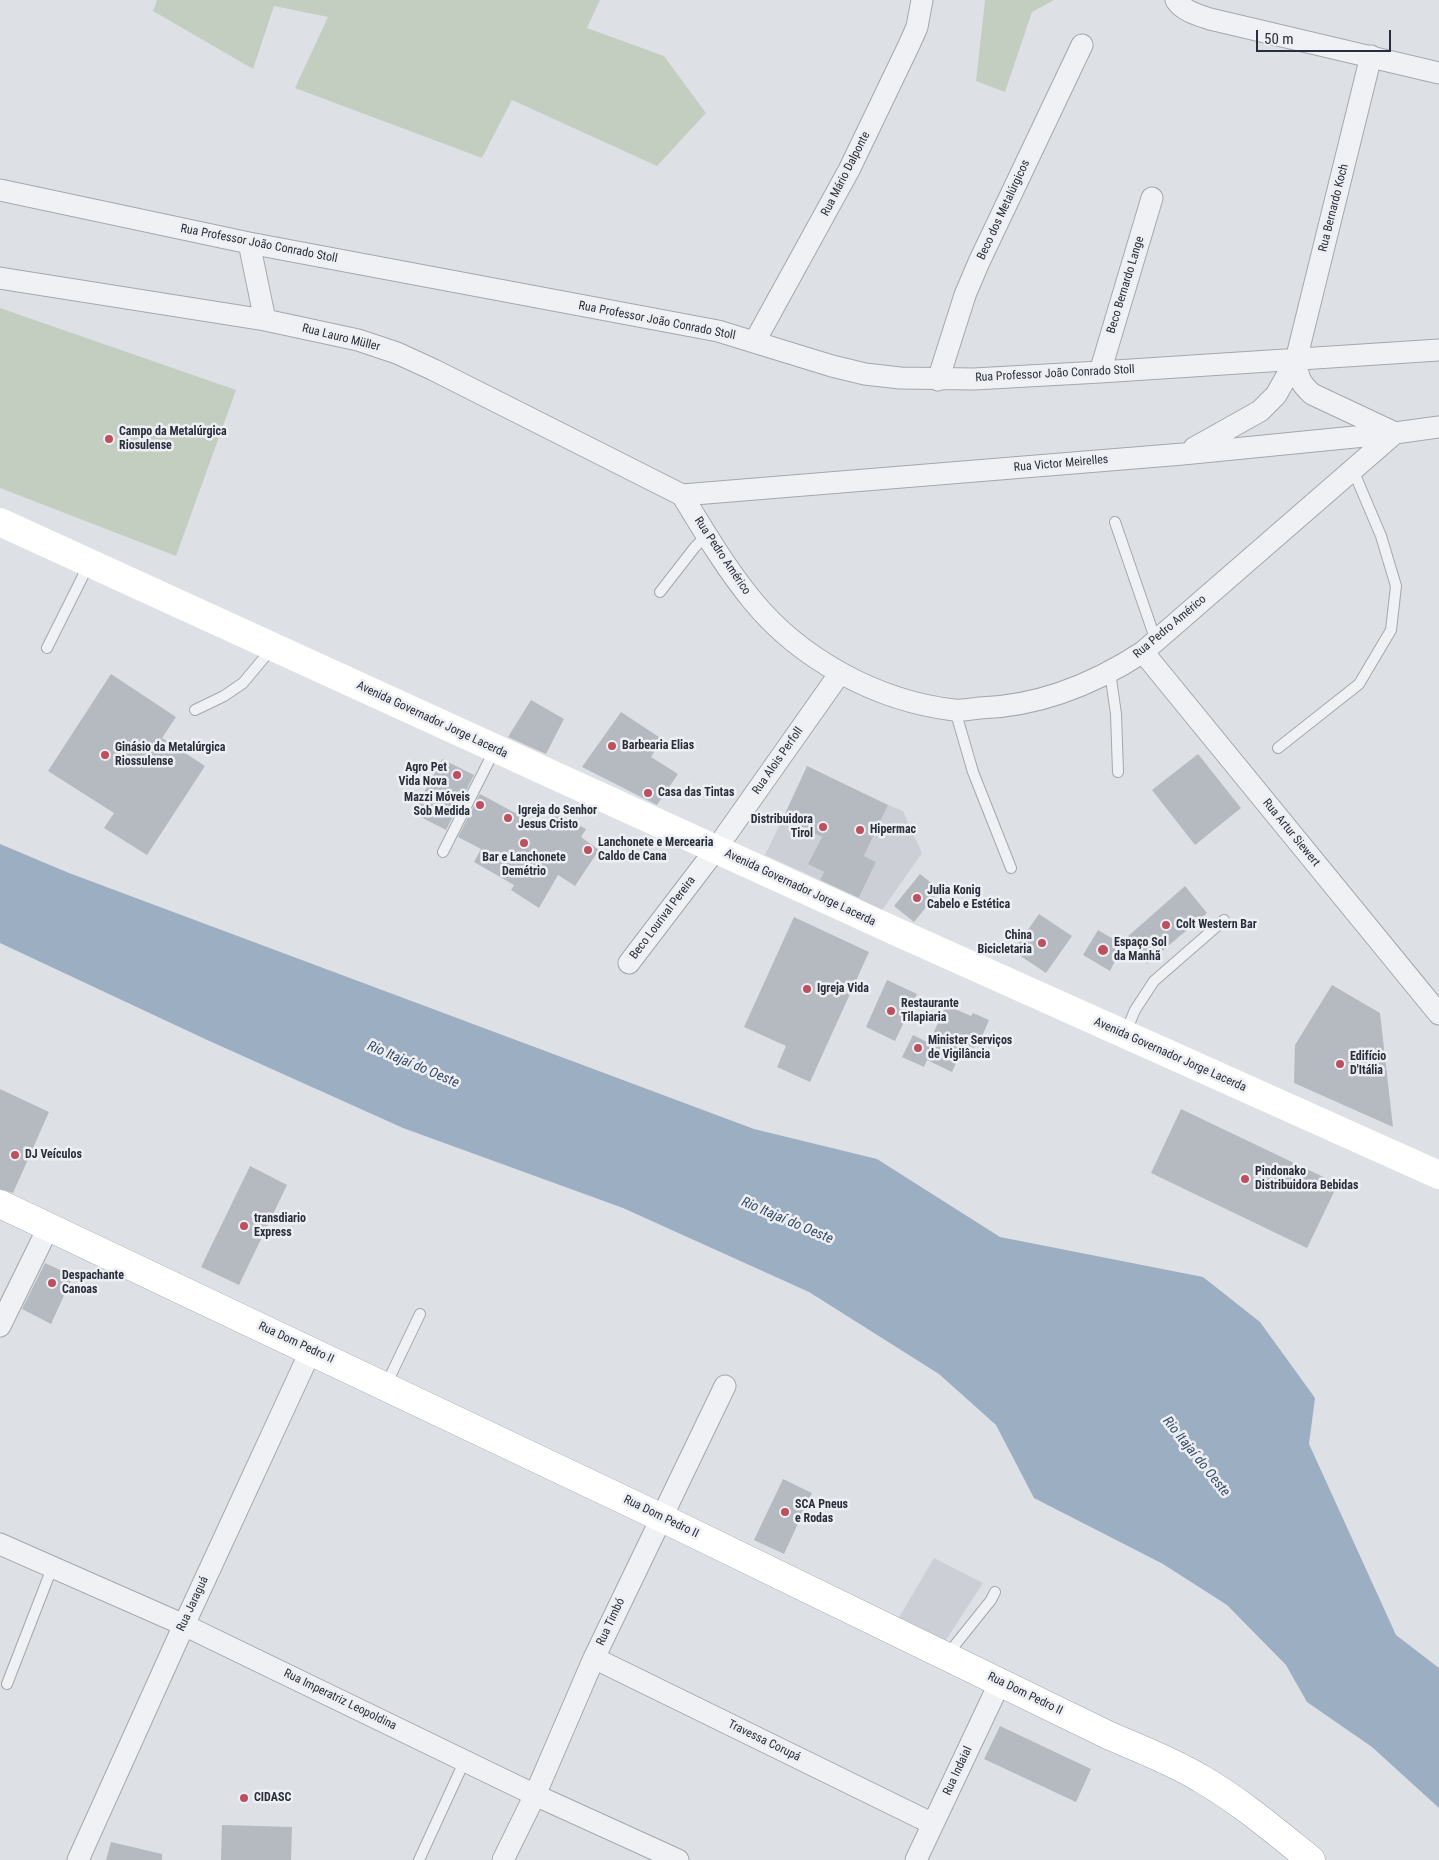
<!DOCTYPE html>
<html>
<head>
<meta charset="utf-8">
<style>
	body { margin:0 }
	#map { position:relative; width:1439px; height:1860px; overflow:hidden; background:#dde1e5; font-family:"Roboto Condensed",sans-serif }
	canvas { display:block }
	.scale { position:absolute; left:1256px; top:30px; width:135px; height:22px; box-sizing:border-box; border:2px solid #292f3a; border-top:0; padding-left:6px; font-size:15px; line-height:18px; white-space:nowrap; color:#292f3a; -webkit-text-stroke:4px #edeff3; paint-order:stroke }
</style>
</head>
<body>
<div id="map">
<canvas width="1439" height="1860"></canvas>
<div class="scale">50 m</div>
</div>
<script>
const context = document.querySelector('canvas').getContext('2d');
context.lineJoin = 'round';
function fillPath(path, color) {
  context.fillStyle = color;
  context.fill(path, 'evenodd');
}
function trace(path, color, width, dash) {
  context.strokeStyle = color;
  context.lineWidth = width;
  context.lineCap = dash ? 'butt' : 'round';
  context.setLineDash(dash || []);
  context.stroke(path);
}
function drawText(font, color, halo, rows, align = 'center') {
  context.font = font + ' "Roboto Condensed",sans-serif';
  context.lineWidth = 5;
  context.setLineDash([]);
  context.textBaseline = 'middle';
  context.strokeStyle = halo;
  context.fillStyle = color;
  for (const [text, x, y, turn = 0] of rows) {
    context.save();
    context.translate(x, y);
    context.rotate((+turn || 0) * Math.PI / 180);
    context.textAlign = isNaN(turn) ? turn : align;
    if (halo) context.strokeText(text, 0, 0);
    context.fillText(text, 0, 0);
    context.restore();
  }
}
fillPath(new Path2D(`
	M 888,805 L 903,811 L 922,853 L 882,910 L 859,899 L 876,862 L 864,856 Z
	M 783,818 L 822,837 L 809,864 L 824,872 L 820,880 L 765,855 Z
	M 934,1558 L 983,1583 L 944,1643 L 898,1619 Z`), '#ccd0d6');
fillPath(new Path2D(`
	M 157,0 L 600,0 L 587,28 L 664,56 L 706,113 L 657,166 L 512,100 L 482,158 L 295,88 L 328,17 L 274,6 L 253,69 L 153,11 Z
	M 985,0 L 1054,0 L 1032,12 L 1005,92 L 976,81 Z
	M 0,308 L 236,390 L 176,556 L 0,488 Z`), '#c3cec0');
fillPath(new Path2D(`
	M 0,844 L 69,873 L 754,1129 L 877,1159 L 1000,1237 L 1203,1277 L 1260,1322 L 1315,1398 L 1309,1444 L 1396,1635 L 1439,1668 L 1439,1808 L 1372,1747 L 1307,1702 L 1286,1665 L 1227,1605 L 1163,1564 L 1034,1498 L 996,1425 L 939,1374 L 809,1292 L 623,1208 L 403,1128 L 205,1039 L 0,943 Z`), '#9caec1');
fillPath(new Path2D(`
	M 111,674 L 176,717 L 162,738 L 205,766 L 147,855 L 104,828 L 114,813 L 48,771 Z
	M 531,700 L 564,719 L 546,754 L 508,737 Z
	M 621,712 L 662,739 L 651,757 L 678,774 L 657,805 L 582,767 Z
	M 1198,754 L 1241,808 L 1195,845 L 1152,790 Z
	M 442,759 L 474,775 L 446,830 L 413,813 Z
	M 807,766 L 888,805 L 864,856 L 876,862 L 859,898 L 820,880 L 824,872 L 808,864 L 822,837 L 783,818 Z
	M 480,794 L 547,830 L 556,813 L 586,829 L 581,837 L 599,850 L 575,886 L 558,875 L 539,908 L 511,890 L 514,885 L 474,862 L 481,849 L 458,837 Z
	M 920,874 L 940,890 L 914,922 L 894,906 Z
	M 1185,886 L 1207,913 L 1147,964 L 1126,938 Z
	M 1039,914 L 1072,936 L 1046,973 L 1013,951 Z
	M 794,917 L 869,952 L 810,1082 L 777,1067 L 786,1046 L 744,1027 Z
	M 1098,930 L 1123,945 L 1110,971 L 1083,955 Z
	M 887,980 L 917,994 L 895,1041 L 866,1027 Z
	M 1332,985 L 1380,1013 L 1393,1127 L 1294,1083 L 1295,1045 Z
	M 946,1005 L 971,1016 L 973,1013 L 989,1020 L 981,1039 L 978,1038 L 974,1048 L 964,1044 L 952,1072 L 927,1060 L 924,1067 L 902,1057 L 913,1035 L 929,1043 Z
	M 0,1089 L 49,1112 L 13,1193 L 0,1189 Z
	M 1181,1109 L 1338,1184 L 1307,1248 L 1151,1173 Z
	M 250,1166 L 287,1185 L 239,1285 L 201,1267 Z
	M 45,1263 L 73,1276 L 51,1324 L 22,1309 Z
	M 783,1479 L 812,1493 L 784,1554 L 754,1540 Z
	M 1000,1726 L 1091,1769 L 1076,1802 L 984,1759 Z
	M 222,1825 L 292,1827 L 291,1860 L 221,1860 Z
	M 111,1842 L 162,1854 L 162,1860 L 106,1860 Z`), '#b5bac1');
const service = new Path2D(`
	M 1115,522 L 1156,641
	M 660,592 L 695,547 L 707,535
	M 47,648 L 89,564
	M 1110,672 L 1116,714 L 1118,772
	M 195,710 L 224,696 L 243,683 L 273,647
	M 955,710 L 973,772 L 1011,868
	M 1278,748 L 1359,684 L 1391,630 L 1396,586 L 1381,536 L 1353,470
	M 443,852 L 495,749
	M 1125,1034 L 1135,1010 L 1154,981 L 1224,920
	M 386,1385 L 420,1314
	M 947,1655 L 991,1600 L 995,1592
	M 7,1684 L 52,1568
	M 419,1860 L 465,1760`);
const minor = new Path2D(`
	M 1176,0 C 1183,11 1198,15 1210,19 L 1439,73
	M 0,190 L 249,243 L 718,331 L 832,366 L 865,374 L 900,378 L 974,379 L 1100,372 L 1439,350
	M 249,243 L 265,320
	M 0,278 L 265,320 L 358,340 L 397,353 L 434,370 L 682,495
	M 755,341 L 849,170 L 909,45 L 917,27 L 922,0
	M 1100,372 L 1152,198
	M 938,380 L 965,295 L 979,262 L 1082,45
	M 1194,448 L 1260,411 L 1276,395 L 1296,360 L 1371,56
	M 682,495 C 704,531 725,567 752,600 C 800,659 877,701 954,710 C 962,711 972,709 980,708 C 1039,706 1094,684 1143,652 L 1395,433 L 1312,394 C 1299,382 1298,377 1296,360
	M 682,495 L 1183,454 L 1395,433 L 1439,427
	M 1143,652 L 1439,1014
	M 629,963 L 716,849 L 840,673
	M 0,1326 L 49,1226
	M 0,1544 L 184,1625 L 535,1795 L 678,1860
	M 594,1658 L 933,1824
	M 78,1860 L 184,1625 L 311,1350
	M 503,1860 L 535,1795 L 594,1658 L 725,1386
	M 916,1860 L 1000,1682`);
const primary = new Path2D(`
	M 0,1204 L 660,1517 L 1110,1736 C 1140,1749 1172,1761 1200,1778 C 1240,1801 1275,1831 1311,1860`);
trace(service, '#a3a8ae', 12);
trace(minor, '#a3a8ae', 23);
trace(primary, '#9ea5b0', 29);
trace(service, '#f0f1f4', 10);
trace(minor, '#f0f1f4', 21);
trace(new Path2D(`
	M 0,522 L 897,932 L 1439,1175`), '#fff', 28);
trace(primary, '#fff', 28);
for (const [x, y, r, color] of [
	[109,439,5,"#bd5060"],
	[612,746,5,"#bd5060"],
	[105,755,5,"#bd5060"],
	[457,775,5,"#bd5060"],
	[648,793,5,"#bd5060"],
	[480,805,5,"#bd5060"],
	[508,818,5,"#bd5060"],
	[823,827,5,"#bd5060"],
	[860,830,5,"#bd5060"],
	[524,843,5,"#bd5060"],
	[588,850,5,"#bd5060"],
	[917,898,5,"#bd5060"],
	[1166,925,5,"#bd5060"],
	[1042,943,5,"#bd5060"],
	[1103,950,6,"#bd5060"],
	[807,989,5,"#bd5060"],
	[891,1011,5,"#bd5060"],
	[918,1048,5,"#bd5060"],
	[1340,1064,5,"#bd5060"],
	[15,1155,5,"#bd5060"],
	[1245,1179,5,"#bd5060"],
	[244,1226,5,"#bd5060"],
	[52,1283,5,"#bd5060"],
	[785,1512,5,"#bd5060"],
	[244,1798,5,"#bd5060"]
]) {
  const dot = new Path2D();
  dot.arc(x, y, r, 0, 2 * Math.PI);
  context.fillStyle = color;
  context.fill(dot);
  trace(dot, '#edeff3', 2);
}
drawText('12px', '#292f3a', '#edeff3', [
	["Rua Mário Dalponte",846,174,-63],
	["Rua Bernardo Koch",1334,208,-76],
	["Beco dos Metalúrgicos",1004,210,-65],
	["Rua Professor João Conrado Stoll",259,244,11],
	["Beco Bernardo Lange",1126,285,-73],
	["Rua Professor João Conrado Stoll",657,321,11],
	["Rua Lauro Müller",341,338,14],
	["Rua Professor João Conrado Stoll",1055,374,-3],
	["Rua Victor Meirelles",1061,464,-5],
	["Rua Pedro Américo",722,556,56],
	["Rua Pedro Américo",1170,627,-40],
	["Avenida Governador Jorge Lacerda",432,720,25],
	["Rua Alois Perfoll",778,761,-55],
	["Rua Artur Siewert",1291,833,51],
	["Avenida Governador Jorge Lacerda",800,888,25],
	["Beco Lourival Pereira",663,918,-53],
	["Avenida Governador Jorge Lacerda",1170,1055,24],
	["Rua Dom Pedro II",296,1343,25],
	["Rua Dom Pedro II",661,1517,26],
	["Rua Jaraguá",193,1604,-65],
	["Rua Timbó",611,1622,-65],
	["Rua Dom Pedro II",1025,1694,26],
	["Rua Imperatriz Leopoldina",340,1700,26],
	["Travessa Corupá",764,1741,26],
	["Rua Indaial",958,1771,-65]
]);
drawText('bold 12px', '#292f3a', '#edeff3', [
	["Campo da Metalúrgica",119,432],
	["Riosulense",119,446],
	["Barbearia Elias",622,746],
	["Ginásio da Metalúrgica",115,748],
	["Riossulense",115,762],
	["Agro Pet",447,768,"right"],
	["Vida Nova",447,782,"right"],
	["Casa das Tintas",658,793],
	["Mazzi Móveis",470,798,"right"],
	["Sob Medida",470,812,"right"],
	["Igreja do Senhor",518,811],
	["Jesus Cristo",518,825],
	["Distribuidora",813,820,"right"],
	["Tirol",813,834,"right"],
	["Hipermac",870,830],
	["Lanchonete e Mercearia",598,843],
	["Caldo de Cana",598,857],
	["Bar e Lanchonete",524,858,"center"],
	["Demétrio",524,872,"center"],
	["Julia Konig",927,891],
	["Cabelo e Estética",927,905],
	["Colt Western Bar",1176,925],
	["China",1032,936,"right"],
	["Bicicletaria",1032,950,"right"],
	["Espaço Sol",1114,943],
	["da Manhã",1114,957],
	["Igreja Vida",817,989],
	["Restaurante",901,1004],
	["Tilapiaria",901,1018],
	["Minister Serviços",928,1041],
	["de Vigilância",928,1055],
	["Edifício",1350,1057],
	["D'Itália",1350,1071],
	["DJ Veículos",25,1155],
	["Pindonako",1255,1172],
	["Distribuidora Bebidas",1255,1186],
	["transdiario",254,1219],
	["Express",254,1233],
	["Despachante",62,1276],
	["Canoas",62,1290],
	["SCA Pneus",795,1505],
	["e Rodas",795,1519],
	["CIDASC",254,1798]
], 'left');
drawText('italic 14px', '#384d69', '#edeff3', [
	["Rio Itajaí do Oeste",413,1065,23],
	["Rio Itajaí do Oeste",787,1221,23],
	["Rio Itajaí do Oeste",1196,1457,51]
]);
</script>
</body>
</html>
